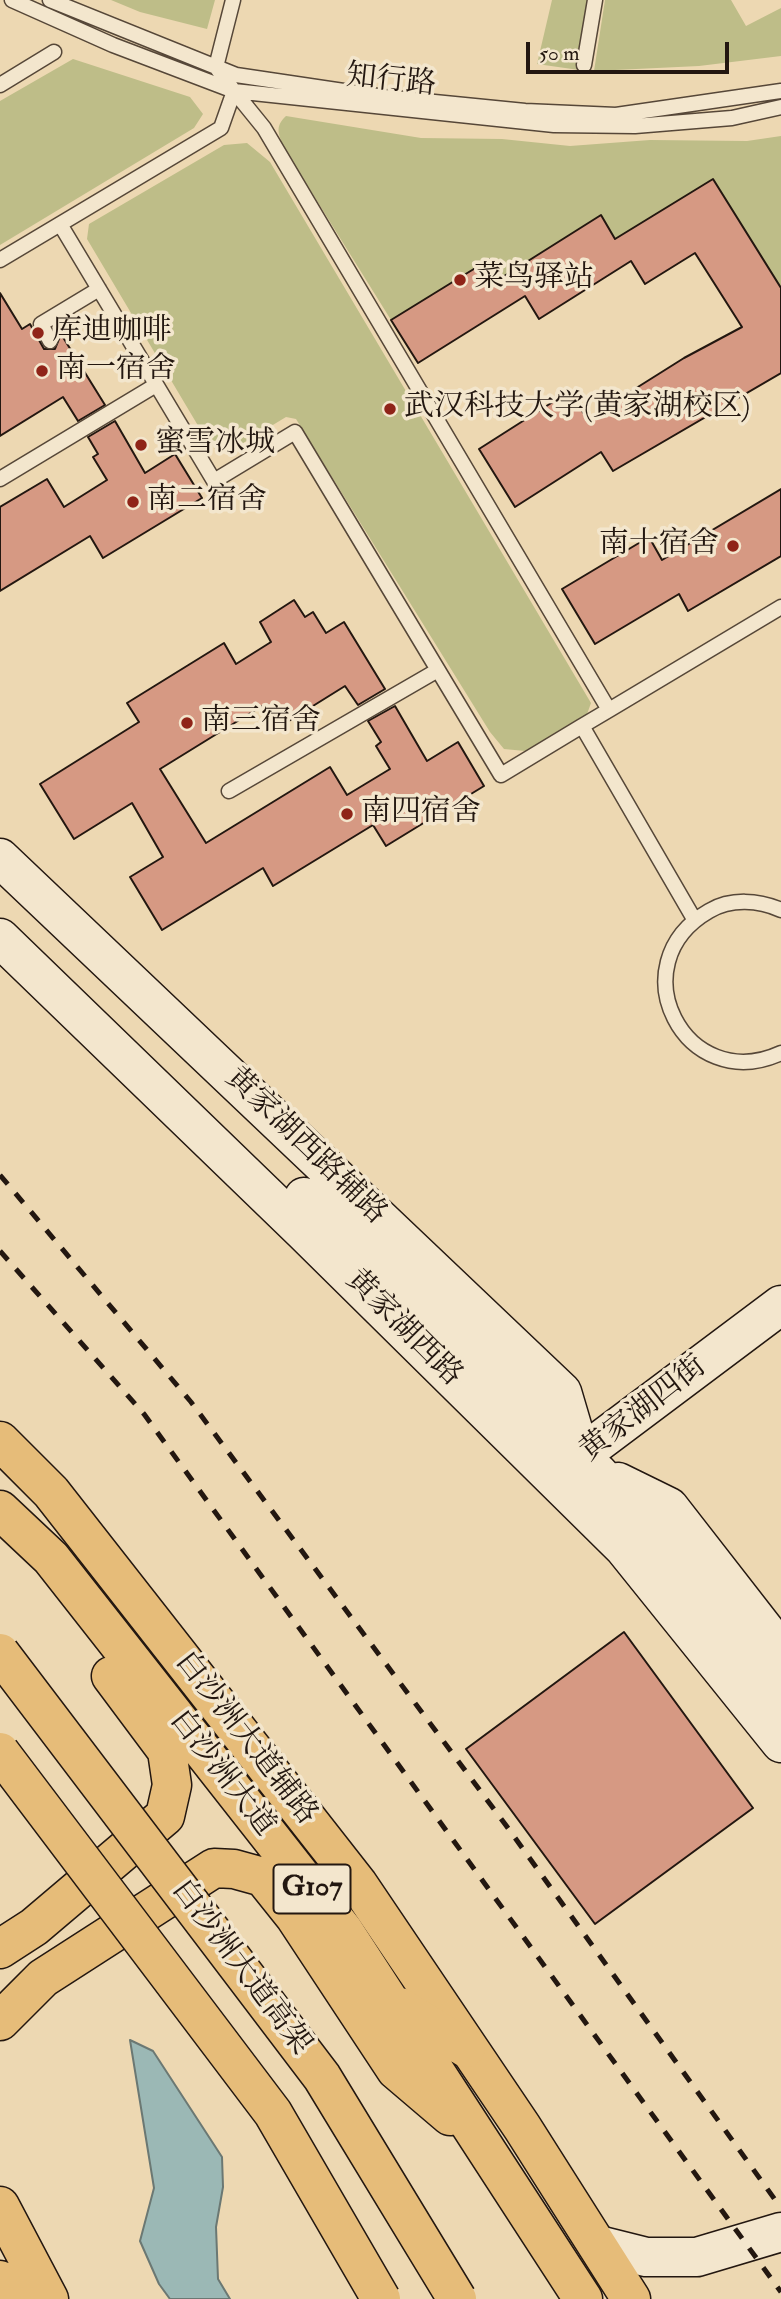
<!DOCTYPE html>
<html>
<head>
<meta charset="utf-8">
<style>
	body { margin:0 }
	#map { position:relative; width:781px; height:2299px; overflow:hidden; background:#edd8b2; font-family:"IM FELL Double Pica",serif }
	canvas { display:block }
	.scale { position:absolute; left:526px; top:42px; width:203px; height:32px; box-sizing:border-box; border:4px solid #231710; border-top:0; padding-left:9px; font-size:21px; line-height:24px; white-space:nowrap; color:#231710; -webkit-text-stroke:5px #f3e6cd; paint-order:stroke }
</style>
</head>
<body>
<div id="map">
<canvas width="781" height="2299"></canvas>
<div class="scale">50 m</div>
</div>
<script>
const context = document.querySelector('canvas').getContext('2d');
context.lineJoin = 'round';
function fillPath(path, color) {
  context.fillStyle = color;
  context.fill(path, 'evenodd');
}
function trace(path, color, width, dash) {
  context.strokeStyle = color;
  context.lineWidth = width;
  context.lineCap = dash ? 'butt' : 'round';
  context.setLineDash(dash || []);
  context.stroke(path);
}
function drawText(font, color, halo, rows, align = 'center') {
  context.font = font + ' "IM FELL Double Pica","Noto Serif SC",serif';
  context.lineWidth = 7;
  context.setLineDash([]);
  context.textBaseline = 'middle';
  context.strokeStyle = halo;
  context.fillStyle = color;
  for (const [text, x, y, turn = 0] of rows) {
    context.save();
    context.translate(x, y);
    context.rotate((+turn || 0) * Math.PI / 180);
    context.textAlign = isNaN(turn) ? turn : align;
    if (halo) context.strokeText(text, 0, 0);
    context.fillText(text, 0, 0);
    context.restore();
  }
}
fillPath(new Path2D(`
	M 111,0 L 215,0 L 207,29 L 140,12 Z
	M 552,0 L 591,0 L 579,70 L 537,64 Z
	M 605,0 L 731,0 L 746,26 L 781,8 L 781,56 L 699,66 L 594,71 Z
	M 73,59 L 190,97 L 203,114 L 194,128 L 0,245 L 0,101 Z
	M 286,116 L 421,138 L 502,139 L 570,146 L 650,140 L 747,141 L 781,136 L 781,289 L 713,179 L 615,239 L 600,216 L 501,278 L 489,259 L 391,320 L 284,148 C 279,135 274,127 286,116 Z
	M 247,143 L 270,162 L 591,703 L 586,717 L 525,751 L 504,749 L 490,732 L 296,419 L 286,417 L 230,451 L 216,450 L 203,434 L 87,239 L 89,224 L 224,145 Z`), '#bebd88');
const water = new Path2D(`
	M 130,2040 L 153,2051 L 222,2157 L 223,2187 L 216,2227 L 218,2279 L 230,2299 L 170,2299 L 159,2284 L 140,2241 L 154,2188 Z`);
fillPath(water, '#9bb8b5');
trace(water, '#6b7873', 2);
const building = new Path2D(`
	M 713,179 L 781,288 L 781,373 L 613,471 L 601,452 L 515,507 L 479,449 L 570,391 L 587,419 L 684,358 L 742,327 L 695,253 L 645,284 L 631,261 L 539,319 L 525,296 L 418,363 L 391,320 L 490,259 L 501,278 L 601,215 L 615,239 Z
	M 0,293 L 22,329 L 30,324 L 44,349 L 55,349 L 61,334 L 105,405 L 78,421 L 63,397 L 0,436 Z
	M 115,421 L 145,473 L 175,454 L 202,498 L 103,558 L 90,536 L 0,591 L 0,507 L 47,479 L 64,507 L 107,480 L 93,457 L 98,454 L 88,437 Z
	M 781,489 L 781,556 L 688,611 L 679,594 L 595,644 L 562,589 L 649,537 L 662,560 Z
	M 294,600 L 305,617 L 313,612 L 326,633 L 344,622 L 385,689 L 358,705 L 345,686 L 276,729 L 262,706 L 160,769 L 206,843 L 330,767 L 347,795 L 390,769 L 376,746 L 381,742 L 368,721 L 395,706 L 427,761 L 458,742 L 484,786 L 386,846 L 373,825 L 273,886 L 263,868 L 162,930 L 130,877 L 163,857 L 132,803 L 74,839 L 40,784 L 139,722 L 127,703 L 224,643 L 236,664 L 271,642 L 260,622 Z
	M 624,1632 L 753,1808 L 595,1924 L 466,1749 Z`);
fillPath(building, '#d69983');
trace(building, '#231710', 2);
const lane = new Path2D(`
	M 12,0 L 113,45 L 234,91 L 554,125 L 635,126 L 732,118 L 781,107
	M 50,0 L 236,75 L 384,97 L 525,111 L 616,115 L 781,91
	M 584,65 L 595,0
	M 0,85 L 54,52
	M 234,91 L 264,128 L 609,710 L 781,607
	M 60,224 L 214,481 L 295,432 L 501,775 L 582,726
	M 0,260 L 221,128 L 234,91 L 216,67 L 233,0
	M 50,341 L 41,324 L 99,289
	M 0,479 L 156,385
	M 609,710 L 582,726 L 694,919
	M 229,791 L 438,670
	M 781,910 C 759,900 731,898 709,911 C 617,964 685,1097 781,1053`);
const secondary = new Path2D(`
	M 0,858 L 562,1392 L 580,1453
	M 0,938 L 303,1231 L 624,1548 L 781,1743
	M 304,1197 L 597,1472 L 648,1527 L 781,1697
	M 567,1475 L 581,1455 L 781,1305
	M 618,1482 L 669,1507 L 781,1651
	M 598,2245 L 646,2257 L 697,2257 L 781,2232`);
const primary = new Path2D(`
	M 0,1441 L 51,1492 L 358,1884 L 522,2127 L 631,2299`);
const highway = new Path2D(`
	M 0,1510 L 51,1558 L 344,1931 L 583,2299
	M 0,1949 L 34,1927 L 165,1816 L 172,1785 L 167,1751 L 111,1676
	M 400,2007 L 466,2048
	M 0,2021 L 43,1978 L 214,1868 L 234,1869 L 263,1877 L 295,1917 L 396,2070 L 450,2116
	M 0,2206 L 49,2299
	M 0,2280 L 11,2299`);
trace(lane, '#564738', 17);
trace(secondary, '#231710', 41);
trace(primary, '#231710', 41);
trace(highway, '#231710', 41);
trace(lane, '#f3e6cd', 14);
trace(secondary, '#f3e6cd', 38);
trace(primary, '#e6bc79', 38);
trace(highway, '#e6bc79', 38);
trace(new Path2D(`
	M 0,1175 L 191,1402 L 505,1824 L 781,2208
	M 0,1251 L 144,1414 L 781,2292`), '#231710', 5, [12, 12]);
const highwayBridge = new Path2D(`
	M 0,1653 L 322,2077 L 457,2299
	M 0,1752 L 273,2113 L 381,2299`);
trace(highwayBridge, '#231710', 41, []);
trace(highwayBridge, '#e6bc79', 38);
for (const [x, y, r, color] of [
	[460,280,7,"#8f2418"],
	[38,333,7,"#8f2418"],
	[42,371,7,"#8f2418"],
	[390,409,7,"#8f2418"],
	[141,445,7,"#8f2418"],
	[133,502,7,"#8f2418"],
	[733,546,7,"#8f2418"],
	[187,723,7,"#8f2418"],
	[347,814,7,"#8f2418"]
]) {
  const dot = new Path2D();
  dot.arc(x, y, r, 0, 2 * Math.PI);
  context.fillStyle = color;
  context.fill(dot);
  trace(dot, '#f3e6cd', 2.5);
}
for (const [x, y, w] of [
	[312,1889,77]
]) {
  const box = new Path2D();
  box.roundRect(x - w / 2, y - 24.5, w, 49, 5);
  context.fillStyle = '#f3e6cd';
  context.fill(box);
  trace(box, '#231710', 2);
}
drawText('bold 28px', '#231710', null, [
	["G107",312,1889]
]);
drawText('30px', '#231710', '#f3e6cd', [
	["知行路",391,82,6],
	["黄家湖西路辅路",305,1147,44],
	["黄家湖西路",403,1329,45],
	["黄家湖四街",644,1410,-38],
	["白沙洲大道辅路",245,1739,52],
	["白沙洲大道",221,1774,52],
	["白沙洲大道高架",240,1968,53]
]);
drawText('30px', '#231710', '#f3e6cd', [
	["菜鸟驿站",474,280],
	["库迪咖啡",52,333],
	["南一宿舍",56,371],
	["武汉科技大学(黄家湖校区)",404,409],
	["蜜雪冰城",155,445],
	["南二宿舍",147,502],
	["南十宿舍",719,546,"right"],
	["南三宿舍",201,723],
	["南四宿舍",361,814]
], 'left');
</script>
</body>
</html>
